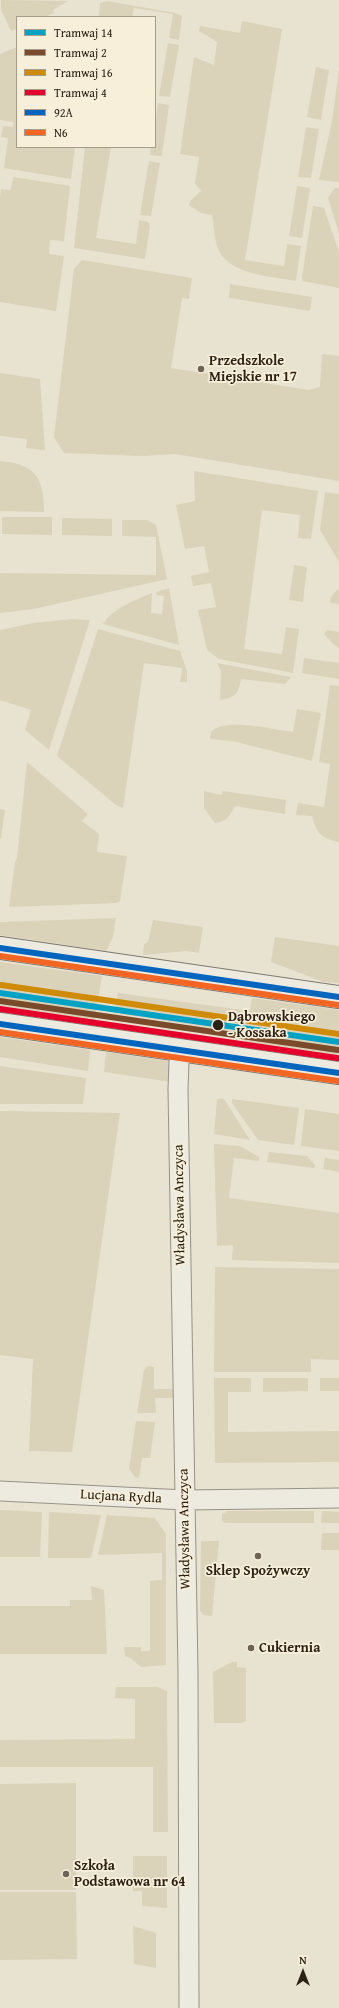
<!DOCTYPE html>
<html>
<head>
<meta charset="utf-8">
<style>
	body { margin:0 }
	#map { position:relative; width:339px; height:2008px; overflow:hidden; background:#e8e2d0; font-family:"Gentium Book Plus",serif }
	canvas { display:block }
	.legend { position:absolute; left:16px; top:16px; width:140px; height:132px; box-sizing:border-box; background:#f7efda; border:1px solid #a69c8b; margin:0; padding:5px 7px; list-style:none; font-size:12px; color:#2d2015 }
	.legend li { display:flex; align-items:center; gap:8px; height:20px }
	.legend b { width:20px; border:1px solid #a69c8b }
	.north { position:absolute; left:283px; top:1952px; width:40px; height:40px; -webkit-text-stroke:3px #f7efda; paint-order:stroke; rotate:0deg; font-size:11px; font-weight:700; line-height:16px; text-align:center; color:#2d2015 }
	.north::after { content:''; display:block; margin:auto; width:14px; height:18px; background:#2d2015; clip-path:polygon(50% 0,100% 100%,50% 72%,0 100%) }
</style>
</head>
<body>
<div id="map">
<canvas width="339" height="2008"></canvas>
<ul class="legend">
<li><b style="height:5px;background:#02a2c5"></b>Tramwaj 14</li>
<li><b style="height:5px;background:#7a4b2a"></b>Tramwaj 2</li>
<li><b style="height:5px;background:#cf8b04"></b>Tramwaj 16</li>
<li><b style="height:5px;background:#e4002b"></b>Tramwaj 4</li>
<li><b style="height:5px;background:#0065bd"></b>92A</li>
<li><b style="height:5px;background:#f26522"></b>N6</li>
</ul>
<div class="north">N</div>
</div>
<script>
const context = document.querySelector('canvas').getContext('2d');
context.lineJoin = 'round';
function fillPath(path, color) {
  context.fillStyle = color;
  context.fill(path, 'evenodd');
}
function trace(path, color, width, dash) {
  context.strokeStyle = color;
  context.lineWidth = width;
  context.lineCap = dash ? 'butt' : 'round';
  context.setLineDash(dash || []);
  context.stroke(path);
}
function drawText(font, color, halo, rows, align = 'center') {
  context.font = font + ' "Gentium Book Plus",serif';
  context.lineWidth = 3.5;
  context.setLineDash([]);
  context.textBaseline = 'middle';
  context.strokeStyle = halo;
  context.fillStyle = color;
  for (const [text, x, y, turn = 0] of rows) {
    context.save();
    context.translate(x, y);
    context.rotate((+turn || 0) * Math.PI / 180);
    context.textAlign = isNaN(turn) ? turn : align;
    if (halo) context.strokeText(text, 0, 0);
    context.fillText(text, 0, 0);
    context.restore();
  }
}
fillPath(new Path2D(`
	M 1,0 L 68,1 L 53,10 L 54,13 L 44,17 L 17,17 L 17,29 L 11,31 L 1,10 Z
	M 107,1 L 175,13 L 182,16 L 179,40 L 169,38 L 173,14 L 134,8 L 132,17 L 99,17 L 100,3 Z
	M 242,21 L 282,29 L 245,260 L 284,266 L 287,244 L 301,246 L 296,281 C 270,276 226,275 217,246 C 214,236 214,225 212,215 L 201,213 L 189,205 L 190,201 L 201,191 L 195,183 L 199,157 L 180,154 L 194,57 L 214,65 L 217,42 L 199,31 L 200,26 L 240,33 Z
	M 168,43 L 179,45 L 170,97 L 159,96 Z
	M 17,47 L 17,147 L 75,147 L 71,179 L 4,168 L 8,138 L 1,137 L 3,126 L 13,127 L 14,122 L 0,120 L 0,54 Z
	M 316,67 L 329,70 L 321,120 L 307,117 Z
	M 339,70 L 339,182 L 319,180 L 332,121 Z
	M 158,103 L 169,105 L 162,156 L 150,155 L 151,147 L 155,147 L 155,124 Z
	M 306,127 L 319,129 L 311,178 L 298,177 Z
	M 85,147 L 111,147 L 96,238 L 136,244 L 139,220 L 148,222 L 150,226 L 145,259 L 74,248 Z
	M 149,161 L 160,163 L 151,216 L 140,215 Z
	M 13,177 L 70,186 L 64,241 L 50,240 L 49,254 L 64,256 L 56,311 L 0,302 L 0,197 L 1,189 L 11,190 Z
	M 297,186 L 310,188 L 302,238 L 289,236 Z
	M 335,188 L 339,188 L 339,233 L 328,198 Z
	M 313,206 L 324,208 L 339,252 L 339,288 L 303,281 L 302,277 Z
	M 82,260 L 192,278 L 189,299 L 182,298 L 171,368 L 309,390 L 320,387 L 322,354 L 339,356 L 339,481 L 175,454 L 143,456 L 64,453 L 54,437 L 74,269 Z
	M 230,284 L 312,297 L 310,311 L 229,298 Z
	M 0,373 L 40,379 L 45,450 L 26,448 L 27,439 L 0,436 Z
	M 0,461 C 35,464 44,477 44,512 L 0,511 Z
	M 194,471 L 318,491 L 311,539 L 298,538 L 300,515 L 262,510 L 244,649 L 282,654 L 286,627 L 299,629 L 293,673 L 219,659 L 207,650 L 198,610 L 216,607 L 211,583 L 193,586 L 191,576 L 209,572 L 204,546 L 185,549 L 176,505 L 195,501 Z
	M 325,492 L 339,494 L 339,562 L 320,530 Z
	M 2,517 L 52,517 L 52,535 L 2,534 Z
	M 62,518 L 112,519 L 112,536 L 62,535 Z
	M 122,520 L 147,520 L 156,525 L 167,579 L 34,609 L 0,613 L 0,573 L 156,575 L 156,537 L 122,536 Z
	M 294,565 L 307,567 L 303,602 L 289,600 Z
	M 169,588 L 179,645 L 103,624 C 114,607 134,601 152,593 L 151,613 L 162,614 L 164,596 L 157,595 L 156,592 Z
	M 337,590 L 339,590 L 339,604 L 331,603 C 328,598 334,594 337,590 Z
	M 71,619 L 90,620 L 49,750 L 25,730 L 31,710 L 0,700 L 0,630 L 34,623 Z
	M 98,629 L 180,651 L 187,671 L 187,682 L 180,682 L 182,668 L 144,663 L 123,808 L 116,805 L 57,756 Z
	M 327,630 L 339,632 L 339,648 L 332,643 L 324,634 Z
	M 304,658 L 339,663 L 339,679 L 302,673 Z
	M 217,663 L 291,677 L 285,684 L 241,679 C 238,694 237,697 220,700 L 221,671 Z
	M 330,685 L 339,686 L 339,842 C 322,839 316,833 312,816 L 296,815 L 298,803 L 324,807 L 330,764 L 319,762 Z
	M 297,709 L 321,713 L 312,761 L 232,741 L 210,739 L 211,732 C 225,717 274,730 293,732 Z
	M 27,762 L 88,814 L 82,821 L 99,834 L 97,852 L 127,856 L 120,901 L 117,903 L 9,907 L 15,862 L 17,858 Z
	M 204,791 L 221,795 L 223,791 L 286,800 L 285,814 L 235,806 C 230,816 226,822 215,823 L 204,808 Z
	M 0,809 L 5,810 L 1,839 L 0,838 Z
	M 116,918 L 113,937 L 106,951 L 0,935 L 0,922 Z
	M 153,920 L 203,927 L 199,953 L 186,951 L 143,955 L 144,944 L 148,942 Z
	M 275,937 L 339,946 L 339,983 L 324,982 L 271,962 Z
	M 0,962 L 102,976 L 94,1025 L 0,1011 Z
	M 118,993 L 250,1011 L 252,998 L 339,1010 L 339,1060 L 244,1047 L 246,1033 L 114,1013 Z
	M 0,1037 L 90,1050 L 88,1071 L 0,1057 Z
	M 106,1052 L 168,1061 L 171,1072 L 171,1082 L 104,1072 Z
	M 0,1066 L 86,1078 L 83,1104 L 0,1104 Z
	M 217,1099 L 224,1099 L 250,1140 L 214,1134 Z
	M 232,1099 L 299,1108 L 294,1145 L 258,1140 L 232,1103 Z
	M 305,1109 L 339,1114 L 339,1151 L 301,1146 Z
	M 0,1111 L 120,1113 L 72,1452 L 29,1451 L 33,1359 L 0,1355 Z
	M 214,1144 L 240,1146 L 259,1157 L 259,1161 L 234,1158 L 229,1198 L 339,1213 L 339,1263 L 232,1260 L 233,1245 L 217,1246 Z
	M 269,1152 L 307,1156 L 315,1165 L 314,1168 L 267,1162 Z
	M 325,1158 L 339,1160 L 339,1172 L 323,1169 Z
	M 215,1267 L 339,1269 L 339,1360 L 311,1359 L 311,1372 L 214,1372 Z
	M 148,1366 L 154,1367 L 154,1389 L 175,1389 L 175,1398 L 155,1398 L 156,1413 L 137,1413 L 144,1370 Z
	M 214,1378 L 251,1378 L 251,1392 L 228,1392 L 228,1432 L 339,1431 L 339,1462 L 215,1463 Z
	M 263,1378 L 308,1378 L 308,1391 L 263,1392 Z
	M 320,1378 L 339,1378 L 339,1391 L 320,1391 Z
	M 136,1421 L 155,1422 L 150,1458 L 142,1458 L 139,1478 L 135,1477 L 129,1469 Z
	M 0,1510 L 42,1512 L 40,1557 L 0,1557 Z
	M 228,1511 L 314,1511 L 314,1523 L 225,1523 L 222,1521 L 222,1514 Z
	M 322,1511 L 339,1512 L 339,1523 L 321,1523 Z
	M 49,1512 L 101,1515 L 91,1558 L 48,1558 Z
	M 107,1515 L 155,1518 L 166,1534 L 166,1665 L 141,1667 L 130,1658 L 125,1656 L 124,1647 L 141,1647 L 141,1651 L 150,1651 L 150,1581 L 162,1580 L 162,1553 L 98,1555 Z
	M 322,1533 L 339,1533 L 339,1550 L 321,1550 Z
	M 201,1541 L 219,1541 L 212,1616 L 203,1615 L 200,1610 Z
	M 91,1586 L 104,1590 L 107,1654 L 0,1654 L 0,1606 L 70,1606 L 70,1600 L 92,1600 Z
	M 232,1662 L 237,1662 L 237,1667 L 246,1668 L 246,1721 L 241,1723 L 214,1723 L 213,1672 Z
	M 116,1687 L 158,1687 L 167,1691 L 168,1832 L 153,1832 L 153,1767 L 0,1767 L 0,1740 L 135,1739 L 135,1699 L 115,1698 Z
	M 76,1783 L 76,1890 L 0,1890 L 0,1784 Z
	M 133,1856 L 167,1856 L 167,1908 L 142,1906 L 142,1891 L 133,1891 Z
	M 0,1892 L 76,1892 L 77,1959 L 0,1960 Z
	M 133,1926 L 156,1933 L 156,1968 L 134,1964 Z`), '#dbd2ba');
const minor = new Path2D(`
	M 183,1051 L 179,1062 L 178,1089 L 188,1673 L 189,2008
	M 0,1491 L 185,1500 L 339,1498`);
const secondary = new Path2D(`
	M 0,948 L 339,997
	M 0,1024 L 339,1073`);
trace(minor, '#979286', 21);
trace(secondary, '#7d786e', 24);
trace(minor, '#edeae0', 19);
trace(secondary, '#edeae0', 22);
trace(new Path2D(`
	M 0,948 L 339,997
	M 0,1024 L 339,1073`), '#0065bd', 6);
trace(new Path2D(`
	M 0,956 L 338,1005
	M 0,1032 L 338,1081`), '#f26522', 6);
trace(new Path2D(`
	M 0,993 L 339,1042`), '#02a2c5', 6);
trace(new Path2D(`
	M 0,1001 L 338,1050`), '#7a4b2a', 6);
trace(new Path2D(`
	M 1,985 L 339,1034`), '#cf8b04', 6);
trace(new Path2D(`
	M 0,1009 L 337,1058`), '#e4002b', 6);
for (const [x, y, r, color] of [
	[201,369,4,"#6e6456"],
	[218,1025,6,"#2d2015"],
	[258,1556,4,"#6e6456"],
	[251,1648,4,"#6e6456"],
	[66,1874,4,"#6e6456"]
]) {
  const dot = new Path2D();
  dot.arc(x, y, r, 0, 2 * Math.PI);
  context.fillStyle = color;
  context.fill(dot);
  trace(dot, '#f7efda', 1.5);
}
drawText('bold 14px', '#2d2015', '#f7efda', [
	["Przedszkole",209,361],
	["Miejskie nr 17",209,377],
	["Sklep Spożywczy",258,1571,"center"],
	["Cukiernia",259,1648],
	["Szkoła",74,1866],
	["Podstawowa nr 64",74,1882]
], 'left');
drawText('bold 14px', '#2d2015', '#f7efda', [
	["Dąbrowskiego",228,1017],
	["- Kossaka",228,1033]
], 'left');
drawText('14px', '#2d2015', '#f7efda', [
	["Władysława Anczyca",180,1205,-91],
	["Lucjana Rydla",121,1497,3],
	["Władysława Anczyca",185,1529,-91]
]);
</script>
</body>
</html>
